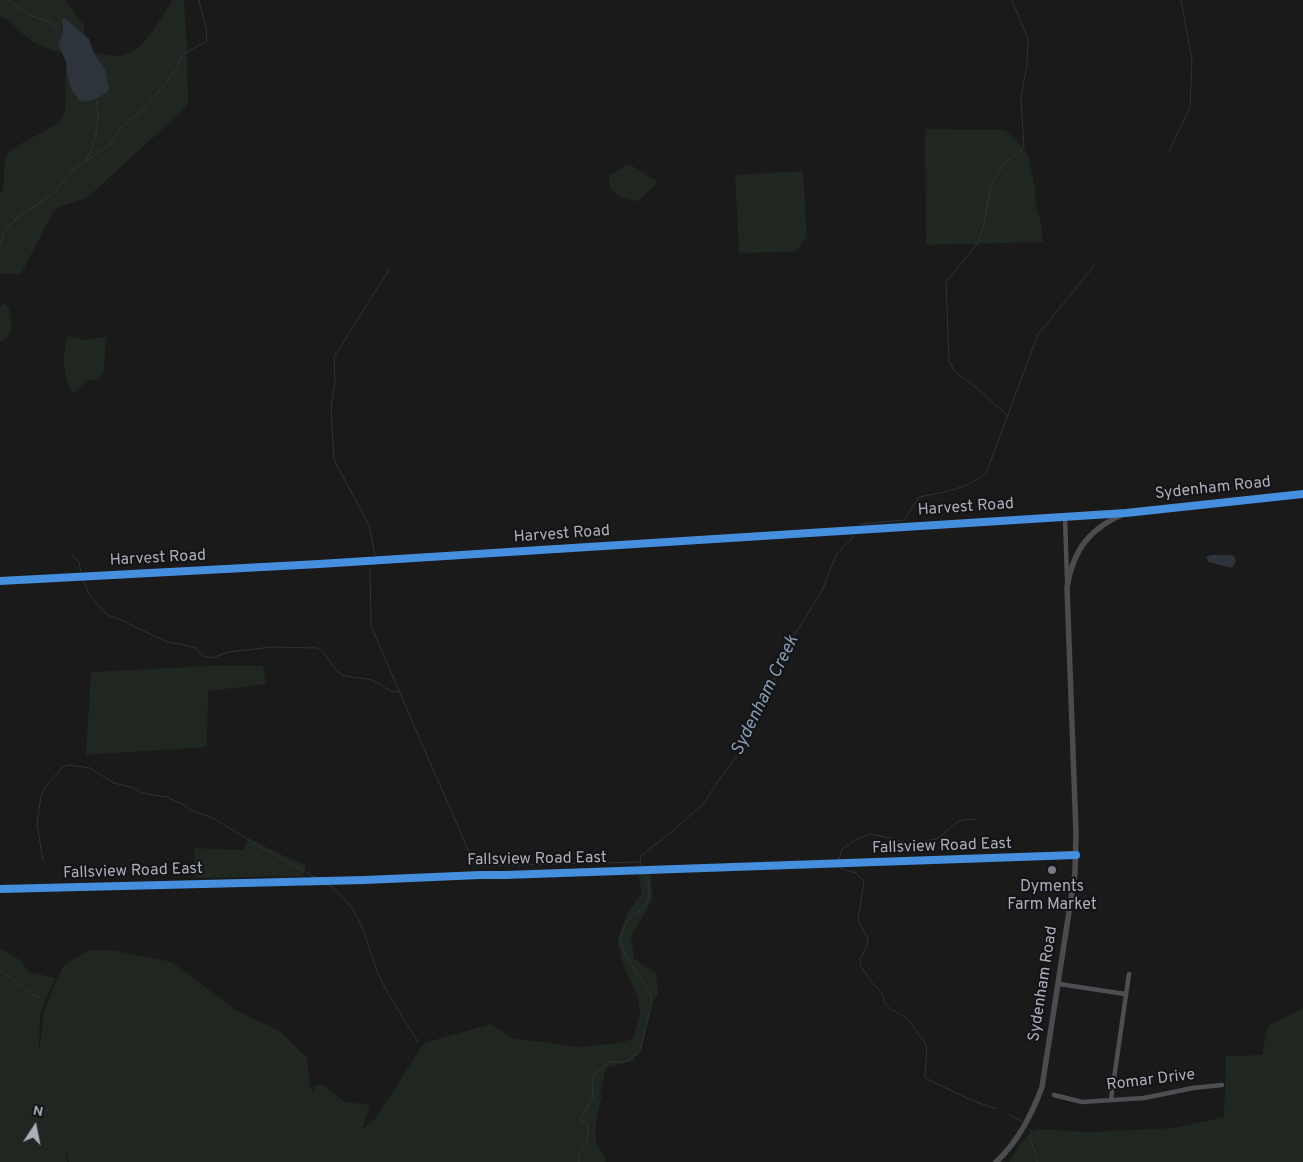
<!DOCTYPE html>
<html>
<head>
<meta charset="utf-8">
<style>
	body { margin:0 }
	#map { position:relative; width:1303px; height:1162px; overflow:hidden; background:#1a1a1a; font-family:Overpass,sans-serif }
	canvas { display:block }
	.north { position:absolute; left:10px; top:1102px; width:50px; height:50px; -webkit-text-stroke:4px #141316; paint-order:stroke; rotate:11deg; font-size:14px; font-weight:700; line-height:20px; text-align:center; color:#abafba }
	.north::after { content:''; display:block; margin:auto; width:18px; height:22px; background:#abafba; clip-path:polygon(50% 0,100% 100%,50% 72%,0 100%) }
</style>
</head>
<body>
<div id="map">
<canvas width="1303" height="1162"></canvas>
<div class="north">N</div>
</div>
<script>
const context = document.querySelector('canvas').getContext('2d');
context.lineJoin = 'round';
function fillPath(path, color) {
  context.fillStyle = color;
  context.fill(path, 'evenodd');
}
function trace(path, color, width, dash) {
  context.strokeStyle = color;
  context.lineWidth = width;
  context.lineCap = dash ? 'butt' : 'round';
  context.setLineDash(dash || []);
  context.stroke(path);
}
function drawText(font, color, halo, rows, align = 'center') {
  context.font = font + ' Overpass,sans-serif';
  context.lineWidth = 4;
  context.setLineDash([]);
  context.textBaseline = 'middle';
  context.strokeStyle = halo;
  context.fillStyle = color;
  for (const [text, x, y, turn = 0] of rows) {
    context.save();
    context.translate(x, y);
    context.rotate((+turn || 0) * Math.PI / 180);
    context.textAlign = isNaN(turn) ? turn : align;
    if (halo) context.strokeText(text, 0, 0);
    context.fillText(text, 0, 0);
    context.restore();
  }
}
fillPath(new Path2D(`
	M 0,0 L 65,0 L 84,26 L 84,35 L 65,18 L 62,19 L 63,34 L 58,43 L 63,53 C 51,50 40,46 29,39 C 19,31 12,22 0,16 Z
	M 173,0 L 184,0 L 187,47 L 188,102 L 182,111 L 88,197 C 76,203 65,203 54,210 L 21,274 L 0,274 L 0,195 C 8,183 0,166 8,154 C 21,137 62,131 65,110 C 66,99 65,88 65,78 L 67,76 L 72,91 L 105,71 L 94,53 C 103,54 113,57 121,56 C 147,50 159,19 173,0 Z
	M 925,129 L 1005,130 L 1016,140 L 1028,155 L 1035,189 L 1035,202 L 1041,223 L 1043,242 L 926,245 Z
	M 627,164 L 634,167 L 658,182 L 638,201 C 623,200 606,193 609,176 Z
	M 803,171 L 807,237 L 795,252 L 739,253 L 735,175 Z
	M 3,304 L 6,304 C 11,309 13,326 10,333 C 9,337 4,340 0,341 L 0,307 Z
	M 68,336 L 85,340 L 106,337 L 104,370 L 99,380 L 88,380 L 73,394 C 63,378 61,353 68,336 Z
	M 209,666 L 263,666 L 266,684 L 208,691 L 207,747 L 86,755 L 91,672 Z
	M 248,838 L 284,856 L 306,865 L 303,876 L 196,878 L 194,848 L 244,850 Z
	M 650,870 L 653,899 L 631,936 L 634,959 L 656,973 L 658,994 L 652,1002 L 642,1046 L 633,1061 L 606,1068 L 600,1093 L 602,1095 C 598,1110 593,1129 597,1144 C 599,1149 603,1154 606,1158 L 605,1162 L 69,1162 L 65,1149 L 67,1162 L 0,1162 L 0,949 L 20,960 L 29,972 L 55,978 L 40,1013 L 39,1054 L 44,1011 L 63,966 L 88,950 L 111,950 L 172,962 L 237,1011 L 280,1031 L 307,1058 L 310,1088 L 313,1091 L 316,1085 L 323,1085 L 345,1102 L 370,1105 L 362,1130 L 376,1118 L 424,1043 L 491,1024 L 512,1038 L 579,1047 L 619,1043 L 633,1039 L 640,1014 L 638,997 L 625,970 L 617,941 L 627,914 L 642,893 L 638,875 Z
	M 1303,1008 L 1303,1162 L 1009,1162 L 1021,1143 L 1035,1129 L 1089,1132 L 1175,1128 L 1224,1117 L 1226,1056 L 1262,1055 L 1267,1030 L 1270,1025 Z`), '#202721');
fillPath(new Path2D(`
	M 65,18 L 89,39 L 94,53 L 105,70 L 109,90 C 101,98 92,100 81,102 L 72,91 L 67,76 L 66,62 L 58,43 L 63,34 L 62,19 Z
	M 1211,555 L 1231,555 L 1234,556 L 1236,561 L 1232,568 L 1209,562 L 1206,557 Z`), '#2d343b');
trace(new Path2D(`
	M 7,0 L 32,16 L 48,21 L 63,34
	M 1169,151 L 1190,108 L 1192,60 L 1181,0
	M 86,160 C 96,143 101,118 96,99
	M 0,245 L 5,230 L 18,217 L 53,194 L 73,170 L 109,145 L 123,126 L 143,109 L 166,83 L 177,68 L 182,56 L 188,51 L 206,42 C 209,27 201,15 199,0
	M 1008,416 L 978,389 L 955,372 L 949,361 L 946,282 L 978,243 L 984,224 L 991,184 L 1004,164 L 1024,147 L 1021,96 L 1027,66 L 1028,39 L 1012,0
	M 859,524 L 904,520 L 919,497 C 940,493 973,488 987,471 L 1038,334 L 1095,265
	M 71,555 L 79,562 L 81,572
	M 375,556 L 369,525 L 334,460 L 331,407 L 335,381 L 334,357 L 390,268
	M 370,569 L 371,626 L 475,866 L 640,862
	M 83,580 L 89,594 L 107,615 L 121,620 L 167,642 L 185,645 L 196,648 L 203,656 L 212,658 L 229,652 L 271,647 L 317,648 C 328,654 329,663 337,671 C 345,679 361,677 371,680 C 381,683 388,693 399,692
	M 839,859 L 842,849 L 855,840 L 869,834 L 886,837 L 898,841 L 912,843 L 937,839 L 956,823 L 963,820 L 975,819
	M 43,861 L 37,824 L 41,796 L 45,787 L 63,767 L 68,765 L 90,768 L 114,783 L 134,788 L 141,793 L 167,797 L 182,804 L 191,810 L 215,819 L 268,852 L 270,852 L 318,879
	M 840,868 L 856,873 L 864,881 L 858,920 L 868,939 L 867,946 L 860,959 L 860,965 L 872,983 L 881,992 L 885,1003 L 890,1009 L 907,1018 L 925,1043 L 927,1048 L 925,1078 L 971,1100 L 996,1109
	M 326,883 C 367,910 363,944 382,982 C 393,1003 406,1022 418,1042
	M 0,970 L 32,994 L 40,997
	M 1009,1115 L 1021,1121
	M 1029,1129 L 1031,1130 L 1030,1138 L 1036,1156
	M 1037,1161 L 1037,1162
	M 579,1162 C 577,1148 584,1150 587,1141 C 589,1135 588,1130 588,1124 L 580,1120 L 593,1097 L 592,1083 L 594,1074 L 610,1062 L 625,1062 L 640,1051 L 652,1002 L 650,993 L 625,954 L 621,943 L 621,936 L 626,922 L 647,903 L 649,896 L 648,880 L 640,862 L 641,856 L 675,829 L 704,803 L 723,774 L 742,750 L 793,637 L 822,591 L 836,555 L 854,536`), '#2d343b', 1);
trace(new Path2D(`
	M 1065,516 L 1067,580
	M 0,581 L 319,564 L 1124,513
	M 0,889 L 365,880 L 480,875 L 505,875 L 1076,855
	M 1059,984 L 1125,994
	M 1054,1095 L 1082,1102 L 1144,1098 L 1193,1088 L 1222,1085
	M 1111,1099 L 1129,974`), '#4e4f53', 4.5);
trace(new Path2D(`
	M 996,1162 C 1018,1142 1032,1114 1042,1087 L 1075,873 L 1076,834 L 1067,587 C 1073,549 1091,527 1126,513 L 1303,494`), '#4b4c4f', 5.5);
trace(new Path2D(`
	M 0,581 L 319,564 L 1126,513 L 1303,494
	M 0,889 L 365,880 L 480,875 L 505,875 L 1076,855`), '#468fdf', 8);
for (const [x, y, r, color] of [
	[1052,870,5,"#787b82"]
]) {
  const dot = new Path2D();
  dot.arc(x, y, r, 0, 2 * Math.PI);
  context.fillStyle = color;
  context.fill(dot);
  trace(dot, '#141316', 2);
}
drawText('16px', '#abafba', '#141316', [
	["Sydenham Road",1213,489,-6],
	["Harvest Road",966,508,-4],
	["Harvest Road",562,535,-4],
	["Harvest Road",158,559,-3],
	["Fallsview Road East",942,847,-2],
	["Fallsview Road East",537,860,-1],
	["Fallsview Road East",133,872,-2],
	["Sydenham Road",1044,984,-81],
	["Romar Drive",1151,1081,-7]
]);
drawText('16px', '#abafba', '#141316', [
	["Dyments",1052,888],
	["Farm Market",1052,906]
]);
drawText('italic 18px', '#849cb3', '#141316', [
	["Sydenham Creek",766,696,-64]
]);
</script>
</body>
</html>
